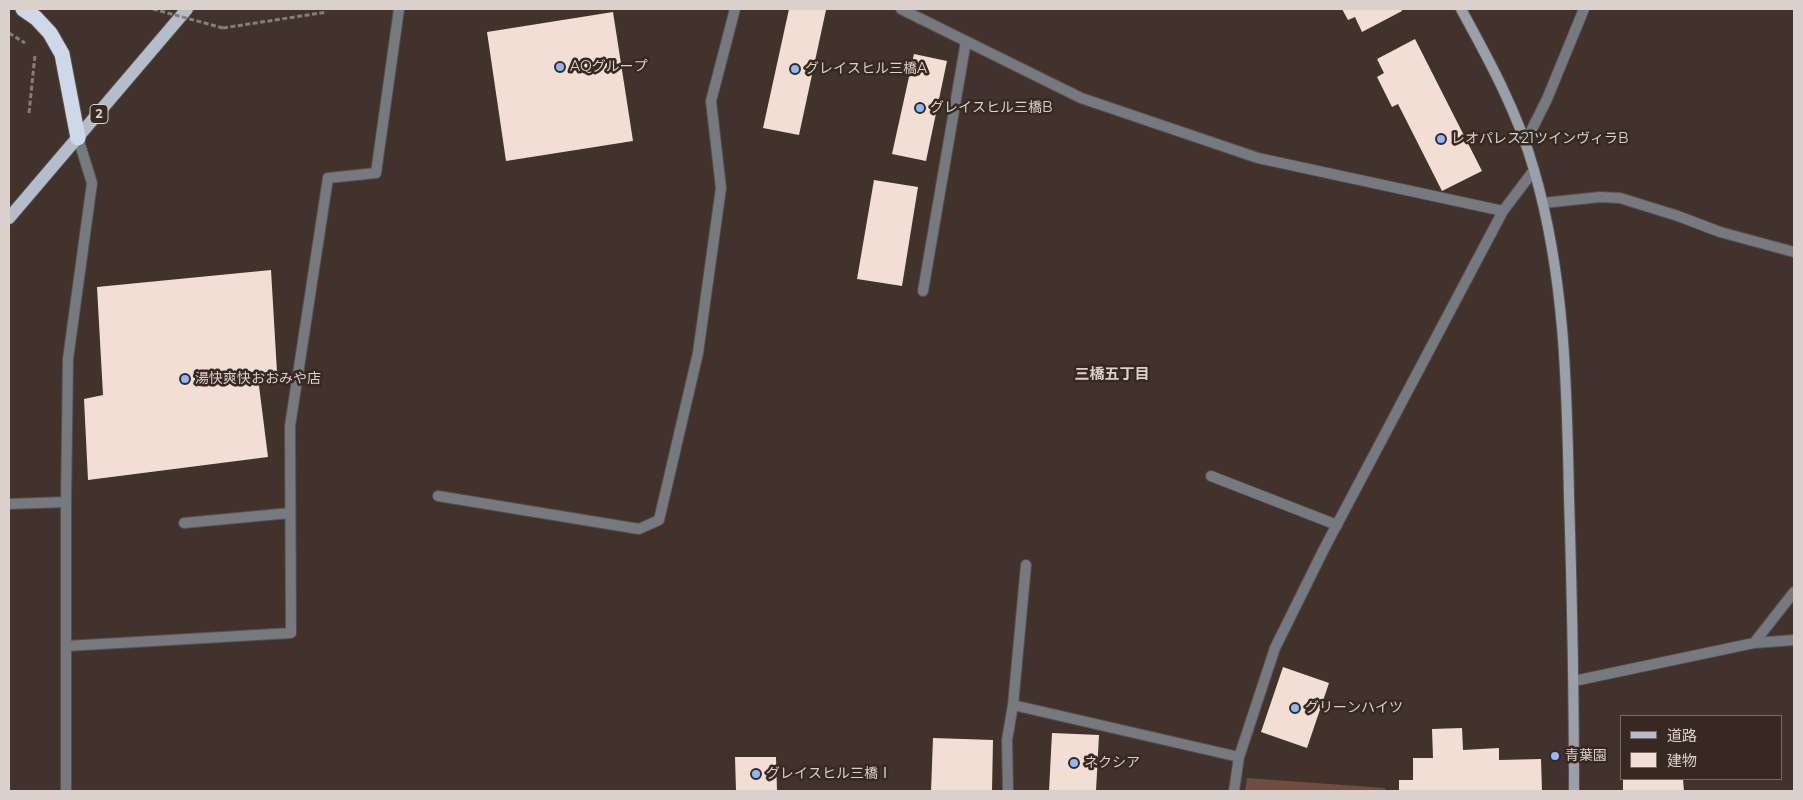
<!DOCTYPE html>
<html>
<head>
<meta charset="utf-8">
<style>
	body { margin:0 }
	#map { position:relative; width:1803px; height:800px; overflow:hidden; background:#41322b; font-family:Montserrat,"Noto Sans JP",sans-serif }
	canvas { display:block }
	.frame { position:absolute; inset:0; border:10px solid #dad0cc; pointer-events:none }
	.legend { position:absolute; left:1620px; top:715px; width:162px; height:65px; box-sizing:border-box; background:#372821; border:1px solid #786b65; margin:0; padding:6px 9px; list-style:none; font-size:15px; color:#dad0cc }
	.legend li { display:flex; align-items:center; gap:10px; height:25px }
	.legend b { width:25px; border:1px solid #786b65 }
</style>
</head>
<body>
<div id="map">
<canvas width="1803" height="800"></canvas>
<div class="frame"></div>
<ul class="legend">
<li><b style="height:6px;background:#b4bdcb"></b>道路</li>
<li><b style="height:14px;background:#f3ded6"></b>建物</li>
</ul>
</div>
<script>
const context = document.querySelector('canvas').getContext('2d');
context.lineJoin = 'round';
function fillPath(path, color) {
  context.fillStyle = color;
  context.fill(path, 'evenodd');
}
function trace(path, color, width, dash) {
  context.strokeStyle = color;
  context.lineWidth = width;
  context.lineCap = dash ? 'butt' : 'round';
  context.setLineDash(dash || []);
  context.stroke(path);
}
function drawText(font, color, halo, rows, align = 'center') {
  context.font = font + ' Montserrat,"Noto Sans JP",sans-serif';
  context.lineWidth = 5;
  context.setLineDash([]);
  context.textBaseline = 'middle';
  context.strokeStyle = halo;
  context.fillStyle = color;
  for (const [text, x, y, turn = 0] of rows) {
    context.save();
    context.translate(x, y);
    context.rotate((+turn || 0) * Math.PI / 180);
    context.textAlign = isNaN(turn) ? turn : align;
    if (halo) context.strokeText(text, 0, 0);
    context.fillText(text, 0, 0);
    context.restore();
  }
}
fillPath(new Path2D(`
	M 1247,778 L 1385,788 L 1385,791 L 1245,791 Z`), '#6f4d3f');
fillPath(new Path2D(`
	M 789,9 L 826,10 L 799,135 L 763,128 Z
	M 1342,9 L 1401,9 L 1402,11 L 1362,32 L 1355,17 L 1348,20 Z
	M 613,12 L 633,141 L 506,161 L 487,32 Z
	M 1415,39 L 1482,171 L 1442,191 L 1398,104 L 1392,107 L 1377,77 L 1384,73 L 1377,59 Z
	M 914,54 L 947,61 L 926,161 L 892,154 Z
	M 874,180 L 918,187 L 902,286 L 857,279 Z
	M 271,270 L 277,372 L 259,386 L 268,457 L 88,480 L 84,399 L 103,395 L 97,287 Z
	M 1283,667 L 1329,683 L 1307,748 L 1261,732 Z
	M 1462,728 L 1463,750 L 1499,748 L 1499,760 L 1541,759 L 1542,791 L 1399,791 L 1399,780 L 1413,780 L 1413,758 L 1433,758 L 1432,729 Z
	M 1052,733 L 1099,735 L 1096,791 L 1049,791 Z
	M 933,738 L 993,740 L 992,791 L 931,791 Z
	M 735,757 L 776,757 L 777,791 L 736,791 Z
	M 1623,779 L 1683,779 L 1684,791 L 1623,791 Z`), '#f3ded6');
const lane = new Path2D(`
	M 1211,476 L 1337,525`);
const street = new Path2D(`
	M 901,9 L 1081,98 L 1258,158 L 1503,211
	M 1525,143 L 1547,99 L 1584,9
	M 1543,203 L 1600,197 L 1620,198 L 1678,216 L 1720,232 L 1794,252
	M 923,291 L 966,41
	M 438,496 L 639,529 L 659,520 L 698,353 L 721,188 L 711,101 L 735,9
	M 9,504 L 66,502
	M 184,523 L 290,513
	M 1754,643 L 1794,640
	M 67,646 L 291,633 L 290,426 L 328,178 L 376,173 L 399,9
	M 1574,681 L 1754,643 L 1794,592
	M 1013,705 L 1239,757
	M 66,791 L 66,502 L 68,359 L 92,183 L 78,138
	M 1008,791 L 1007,740 L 1013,705 L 1026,565
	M 1234,791 L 1239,757 L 1275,648 L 1324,549 L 1503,211 L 1534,170`);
const secondary = new Path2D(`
	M 1461,9 C 1489,60 1518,113 1534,170 C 1565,276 1567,387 1569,497 C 1572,595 1574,693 1574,791`);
const primary = new Path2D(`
	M 9,218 L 187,9`);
const highway = new Path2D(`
	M 23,9 L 36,18 L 50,33 L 62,54 L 78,138`);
trace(lane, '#5d4e48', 12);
trace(street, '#5d4e48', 12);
trace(secondary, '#5d4e48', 12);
trace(primary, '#5d4e48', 14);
trace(highway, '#5d4e48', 17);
trace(new Path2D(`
	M 223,28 L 327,12
	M 9,33 L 25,43
	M 29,113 L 35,55`), '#887c76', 3, [5, 2.5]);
trace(lane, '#757a80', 10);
trace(street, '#757a80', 10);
trace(secondary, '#99a0aa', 10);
trace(primary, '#b4bdcb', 12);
trace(highway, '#cdd8e8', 15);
trace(new Path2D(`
	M 153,9 L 223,28`), '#887c76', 3, [5, 2.5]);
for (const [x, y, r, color] of [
	[560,67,5,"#8cb9fc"],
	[795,69,5,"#8cb9fc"],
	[920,108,5,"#8cb9fc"],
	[1441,139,5,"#8cb9fc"],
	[185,379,5,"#8cb9fc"],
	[1295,708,5,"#8cb9fc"],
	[1555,756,5,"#8cb9fc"],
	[1074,763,5,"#8cb9fc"],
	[756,774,5,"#8cb9fc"]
]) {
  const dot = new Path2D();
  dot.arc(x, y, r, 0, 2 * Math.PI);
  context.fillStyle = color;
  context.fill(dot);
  trace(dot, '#372821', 2);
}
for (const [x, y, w] of [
	[99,114,18]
]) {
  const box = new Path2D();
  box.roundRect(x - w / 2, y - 9.5, w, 19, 4);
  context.fillStyle = '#372821';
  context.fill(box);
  trace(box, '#dad0cc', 1);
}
drawText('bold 12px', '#dad0cc', null, [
	["2",99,114]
]);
drawText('14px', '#dad0cc', '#372821', [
	["AQグループ",570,67],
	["グレイスヒル三橋A",805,69],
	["グレイスヒル三橋B",930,108],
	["レオパレス21ツインヴィラB",1451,139],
	["湯快爽快おおみや店",195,379],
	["グリーンハイツ",1305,708],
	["青葉園",1565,756],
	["ネクシア",1084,763],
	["グレイスヒル三橋Ⅰ",766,774]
], 'left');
drawText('bold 15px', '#dad0cc', '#372821', [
	["三橋五丁目",1112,375]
]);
</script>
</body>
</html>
